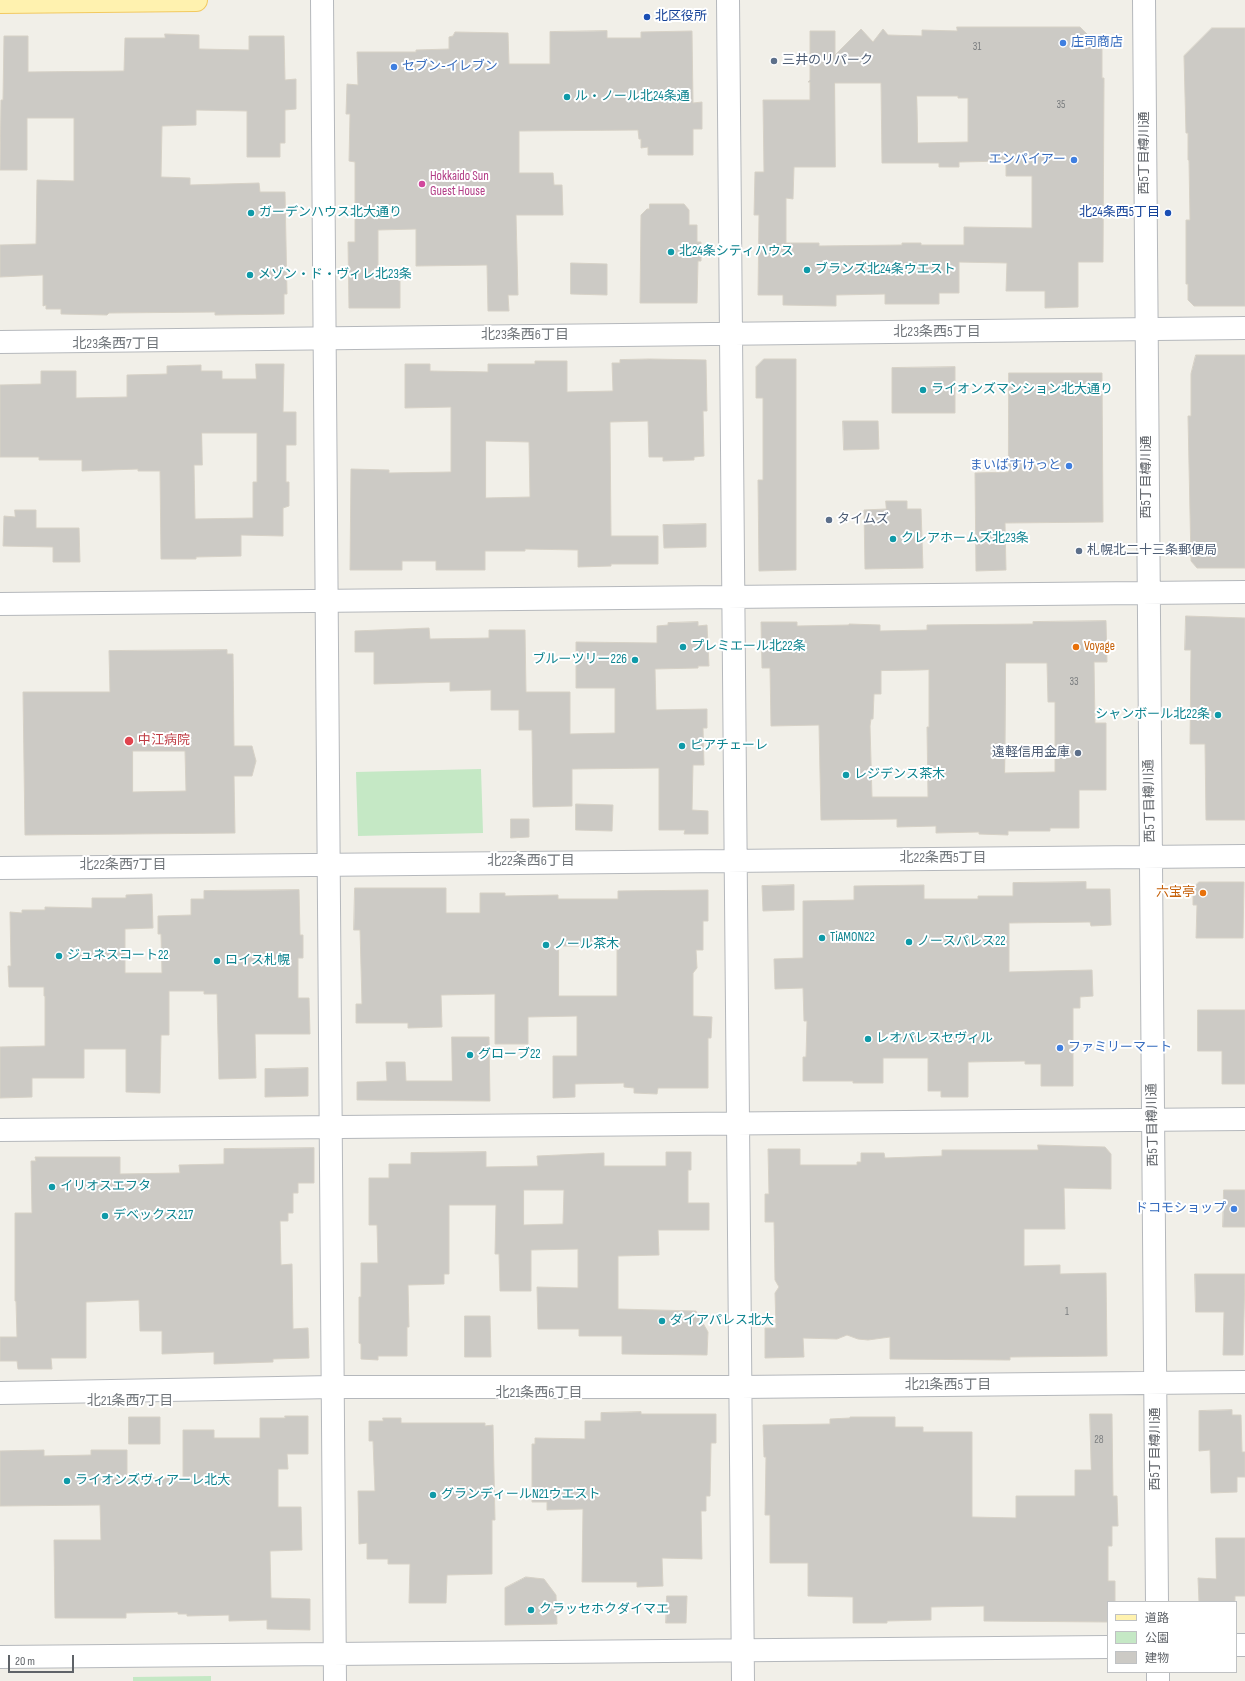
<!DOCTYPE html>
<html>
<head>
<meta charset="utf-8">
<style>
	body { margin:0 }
	#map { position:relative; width:1245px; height:1681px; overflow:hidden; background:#f1efe8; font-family:"Sofia Sans Condensed","Noto Sans JP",sans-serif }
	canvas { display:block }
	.legend { position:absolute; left:1107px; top:1601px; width:130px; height:72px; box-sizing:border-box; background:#fff; border:1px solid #bfc1c3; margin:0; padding:5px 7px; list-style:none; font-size:12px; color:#5f6368 }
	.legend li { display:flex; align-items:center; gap:8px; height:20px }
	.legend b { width:20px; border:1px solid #bfc1c3 }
	.scale { position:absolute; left:8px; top:1655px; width:66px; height:18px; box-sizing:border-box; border:2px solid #5f6368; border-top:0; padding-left:5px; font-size:12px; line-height:14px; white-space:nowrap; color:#5f6368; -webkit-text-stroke:3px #fff; paint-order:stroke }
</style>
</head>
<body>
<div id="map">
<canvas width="1245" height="1681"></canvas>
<ul class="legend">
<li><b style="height:5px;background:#fff2af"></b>道路</li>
<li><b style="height:11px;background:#c5e8c5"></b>公園</li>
<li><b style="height:11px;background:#cccac5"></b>建物</li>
</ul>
<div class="scale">20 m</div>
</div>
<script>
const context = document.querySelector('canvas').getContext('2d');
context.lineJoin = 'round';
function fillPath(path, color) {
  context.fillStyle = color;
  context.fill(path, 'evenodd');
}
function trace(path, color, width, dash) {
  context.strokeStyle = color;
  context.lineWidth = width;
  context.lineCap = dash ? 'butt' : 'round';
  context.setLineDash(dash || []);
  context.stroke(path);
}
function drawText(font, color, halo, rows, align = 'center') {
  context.font = font + ' "Sofia Sans Condensed","Noto Sans JP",sans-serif';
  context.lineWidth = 4;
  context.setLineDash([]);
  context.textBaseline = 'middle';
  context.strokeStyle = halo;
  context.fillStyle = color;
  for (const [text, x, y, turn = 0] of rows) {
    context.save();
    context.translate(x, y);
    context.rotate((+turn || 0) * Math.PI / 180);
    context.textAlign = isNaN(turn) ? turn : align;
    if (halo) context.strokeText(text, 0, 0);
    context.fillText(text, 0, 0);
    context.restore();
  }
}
fillPath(new Path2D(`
	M 481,769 L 483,833 L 358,836 L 356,772 Z
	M 211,1676 L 211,1681 L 133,1681 L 133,1677 Z`), '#c5e8c5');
const building = new Path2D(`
	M 957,27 L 1080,27 L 1102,49 L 1102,78 L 1104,78 L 1103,262 L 1078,262 L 1078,307 L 1045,308 L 1045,291 L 1006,291 L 1007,263 L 959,262 L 959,293 L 939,293 L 939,304 L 885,304 L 885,294 L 836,295 L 836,306 L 783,305 L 783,295 L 758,295 L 759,215 L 754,215 L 755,172 L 764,172 L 763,100 L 810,100 L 810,82 L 808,82 L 810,80 L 810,31 L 835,31 L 835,55 L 861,29 L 873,42 L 883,29 L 888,35 L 922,36 L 922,30 L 957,31 ZM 835,83 L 881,83 L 882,163 L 939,163 L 939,167 L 959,167 L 959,162 L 1006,161 L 1006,176 L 1032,176 L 1032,228 L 964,227 L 964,245 L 921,245 L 921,243 L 902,243 L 902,245 L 819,246 L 819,243 L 786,243 L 786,198 L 793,199 L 794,167 L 835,167 ZM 917,96 L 958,96 L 958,98 L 968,98 L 968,142 L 918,143 Z
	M 1212,28 L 1245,28 L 1245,306 L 1194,306 L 1188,300 L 1188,284 L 1186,284 L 1186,220 L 1190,220 L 1189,160 L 1188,160 L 1188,133 L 1186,133 L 1184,56 Z
	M 607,31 L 607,38 L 641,38 L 641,32 L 692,31 L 693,103 L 702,102 L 702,129 L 693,129 L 693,155 L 648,155 L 648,147 L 641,148 L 641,139 L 639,139 L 638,130 L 519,131 L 519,173 L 553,173 L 554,185 L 562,185 L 563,215 L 516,215 L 518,295 L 508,295 L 509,311 L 488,311 L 487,265 L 416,266 L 416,229 L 378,230 L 378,273 L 400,273 L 400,308 L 349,308 L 348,242 L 355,242 L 355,162 L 349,161 L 350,114 L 346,114 L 347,84 L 358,85 L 357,52 L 416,52 L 416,50 L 449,49 L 449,37 L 453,36 L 455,32 L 508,33 L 509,64 L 550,64 L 550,32 Z
	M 165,34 L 199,35 L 199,49 L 249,50 L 249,36 L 284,36 L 285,80 L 296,79 L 296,109 L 285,110 L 285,143 L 280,143 L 280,157 L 247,157 L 247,111 L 196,110 L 196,125 L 162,126 L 161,177 L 190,178 L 190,185 L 259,183 L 260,192 L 285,192 L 287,294 L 284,294 L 284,314 L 215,315 L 215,312 L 109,313 L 107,315 L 61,314 L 61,309 L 46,309 L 46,305 L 43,306 L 43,275 L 0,277 L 0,245 L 36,244 L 37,180 L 74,181 L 74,118 L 27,118 L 27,170 L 0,170 L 1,100 L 3,100 L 4,36 L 28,36 L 28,72 L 124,71 L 125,38 L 165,38 Z
	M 650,204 L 684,204 L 689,210 L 689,225 L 697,225 L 697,242 L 701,242 L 701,261 L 698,261 L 697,303 L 640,303 L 641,215 L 647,209 L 649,209 Z
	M 571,263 L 607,264 L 607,295 L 571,294 Z
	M 1196,355 L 1245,355 L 1245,568 L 1197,568 L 1191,561 L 1188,416 L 1191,416 L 1191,374 Z
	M 650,359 L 706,360 L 707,411 L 703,411 L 704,456 L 694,457 L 694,460 L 663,461 L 663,457 L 649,457 L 648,421 L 610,422 L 611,536 L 658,536 L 658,564 L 611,564 L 611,566 L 578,567 L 578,550 L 525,549 L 525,551 L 485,551 L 485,570 L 436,570 L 436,561 L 402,561 L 402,570 L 350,570 L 351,469 L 389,470 L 389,473 L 451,472 L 451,407 L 405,408 L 405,364 L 430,364 L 430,371 L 488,372 L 488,364 L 535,364 L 535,361 L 567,361 L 567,392 L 613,391 L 612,363 L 620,363 L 620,360 ZM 486,441 L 529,442 L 530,497 L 486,498 Z
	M 764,359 L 796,359 L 796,570 L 759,571 L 758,480 L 763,480 L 763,398 L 756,398 L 756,367 Z
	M 256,364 L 284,364 L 283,412 L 296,412 L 296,445 L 286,445 L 286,482 L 289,482 L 289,506 L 283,508 L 283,536 L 241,535 L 241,556 L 196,557 L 196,559 L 161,559 L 160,471 L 138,471 L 138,469 L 82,471 L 82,460 L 39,460 L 39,457 L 0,457 L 0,385 L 41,384 L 41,371 L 76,371 L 76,398 L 127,397 L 127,375 L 167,374 L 167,366 L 201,365 L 201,371 L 222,371 L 222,379 L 256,379 ZM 202,433 L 257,433 L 257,482 L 253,482 L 253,518 L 195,519 L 194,465 L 202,465 Z
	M 955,367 L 955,413 L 892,413 L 892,368 Z
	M 1009,373 L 1102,373 L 1103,522 L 1005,523 L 1006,570 L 976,571 L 975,473 L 1008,472 Z
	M 843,421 L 878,421 L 879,449 L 844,450 Z
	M 886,501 L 907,501 L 907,509 L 921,509 L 923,568 L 865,569 L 864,510 L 886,509 Z
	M 15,510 L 36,510 L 36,528 L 79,528 L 80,562 L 53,562 L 53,547 L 3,546 L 4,516 L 15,517 Z
	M 706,524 L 706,547 L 664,548 L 663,525 Z
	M 1186,616 L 1245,618 L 1245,820 L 1206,820 L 1205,744 L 1190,744 L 1191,650 L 1185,650 Z
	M 1106,621 L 1107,662 L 1094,662 L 1095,723 L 1106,723 L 1106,790 L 1079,790 L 1079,828 L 1050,828 L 1050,831 L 1008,831 L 1008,835 L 979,834 L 979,832 L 936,833 L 936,826 L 897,827 L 897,819 L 821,820 L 819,725 L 771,726 L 770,668 L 762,668 L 761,622 L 797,622 L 797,626 L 849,625 L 849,624 L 880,625 L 880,631 L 927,630 L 927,625 L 1033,624 L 1033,622 ZM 1006,663 L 1047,663 L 1048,702 L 1055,702 L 1055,772 L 1005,773 ZM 929,670 L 929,727 L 927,727 L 928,797 L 872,797 L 870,726 L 871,719 L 873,719 L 874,694 L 881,694 L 881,671 Z
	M 698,622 L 698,626 L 707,625 L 709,666 L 698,666 L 698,668 L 655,669 L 656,710 L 707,709 L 707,728 L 703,728 L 704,765 L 693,765 L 692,810 L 708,811 L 708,834 L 684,834 L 685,830 L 659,830 L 659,768 L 572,769 L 572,806 L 533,807 L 532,730 L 519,730 L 519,710 L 491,710 L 491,690 L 450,691 L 450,682 L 374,684 L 374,652 L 355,652 L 355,631 L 429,628 L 430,639 L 489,638 L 489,630 L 525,630 L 526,692 L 570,692 L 570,734 L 615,733 L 615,688 L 576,688 L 576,642 L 657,643 L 657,626 L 668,625 L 668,623 Z
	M 227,650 L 227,654 L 233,654 L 234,746 L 252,746 L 256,761 L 252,776 L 234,776 L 235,833 L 25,835 L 23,692 L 110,692 L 109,651 ZM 133,751 L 185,751 L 186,791 L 133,792 Z
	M 576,804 L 613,805 L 612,831 L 576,830 Z
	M 511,819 L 529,819 L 529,837 L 511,838 Z
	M 1086,882 L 1086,889 L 1110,889 L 1111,925 L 1091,926 L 1090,922 L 1009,923 L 1009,972 L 1092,970 L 1093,996 L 1080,997 L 1080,1008 L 1073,1008 L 1073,1086 L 1041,1086 L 1041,1064 L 1025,1064 L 1025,1061 L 968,1062 L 968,1097 L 941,1097 L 941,1091 L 928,1091 L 928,1058 L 883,1058 L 883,1083 L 853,1083 L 853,1081 L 803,1081 L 803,1057 L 806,1057 L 807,1021 L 804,1021 L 803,988 L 775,989 L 774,959 L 803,958 L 803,901 L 854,900 L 854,886 L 924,885 L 924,899 L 978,899 L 978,896 L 1013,896 L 1013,883 Z
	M 1199,882 L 1244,882 L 1243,938 L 1196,938 L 1197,905 L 1193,905 L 1193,888 Z
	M 794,885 L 794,910 L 763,911 L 762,886 Z
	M 355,888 L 446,888 L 446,913 L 480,913 L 480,893 L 505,893 L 505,896 L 558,895 L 558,899 L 618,899 L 618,891 L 708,890 L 708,921 L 703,921 L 703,950 L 696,950 L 697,968 L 693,973 L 693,1016 L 712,1017 L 711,1038 L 708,1038 L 708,1088 L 658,1088 L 657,1094 L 634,1093 L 634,1088 L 624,1087 L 624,1083 L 575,1084 L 575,1097 L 553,1098 L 553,1056 L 577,1056 L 577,1016 L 528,1017 L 528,1044 L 495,1044 L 495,994 L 441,995 L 442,1027 L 408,1028 L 408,1023 L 356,1023 L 356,1004 L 362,1004 L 360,930 L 354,930 ZM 559,946 L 617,946 L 617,996 L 559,996 Z
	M 299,890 L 300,935 L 303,935 L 303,958 L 298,958 L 298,998 L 309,998 L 310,1034 L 255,1034 L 256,1078 L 219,1079 L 217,994 L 204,994 L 204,991 L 169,991 L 169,1035 L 161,1035 L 160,1093 L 126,1092 L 126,1049 L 84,1049 L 84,1078 L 32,1078 L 32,1097 L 0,1098 L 0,1047 L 45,1046 L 45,996 L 44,996 L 44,987 L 9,987 L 8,966 L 11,966 L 10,912 L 22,913 L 22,910 L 45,910 L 45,907 L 92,908 L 92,898 L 126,898 L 126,895 L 152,894 L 153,928 L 125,929 L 125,973 L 162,973 L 161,934 L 158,934 L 158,916 L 191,915 L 191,899 L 204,899 L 204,891 Z
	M 1198,1010 L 1245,1010 L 1245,1084 L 1222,1084 L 1222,1051 L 1198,1051 Z
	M 452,1037 L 489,1037 L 490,1101 L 357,1100 L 357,1082 L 387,1081 L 386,1062 L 405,1062 L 406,1081 L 452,1081 Z
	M 308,1068 L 308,1096 L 265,1097 L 265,1069 Z
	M 1038,1145 L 1105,1147 L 1111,1154 L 1111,1189 L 1064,1188 L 1065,1229 L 1024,1229 L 1024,1266 L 1060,1265 L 1060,1274 L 1106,1273 L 1107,1356 L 1010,1357 L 1010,1360 L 890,1359 L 890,1337 L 868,1340 L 858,1339 L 847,1335 L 837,1339 L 803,1338 L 804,1357 L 765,1358 L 765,1328 L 776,1328 L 775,1293 L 779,1287 L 775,1280 L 774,1222 L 765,1222 L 765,1194 L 769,1194 L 768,1149 L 800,1149 L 800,1165 L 857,1165 L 857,1162 L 861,1162 L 861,1153 L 884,1153 L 885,1158 L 942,1156 L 942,1150 L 1038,1150 Z
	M 314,1148 L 314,1183 L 298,1183 L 298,1193 L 293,1193 L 293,1213 L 288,1213 L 288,1221 L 280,1221 L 281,1265 L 292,1264 L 293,1329 L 308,1328 L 309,1358 L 273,1359 L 273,1362 L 214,1364 L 214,1352 L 162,1354 L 162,1331 L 140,1331 L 139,1300 L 86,1302 L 86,1358 L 51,1358 L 52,1369 L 18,1369 L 17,1361 L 0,1361 L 0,1337 L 17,1337 L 16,1301 L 15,1301 L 15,1213 L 32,1213 L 31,1161 L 36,1161 L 35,1157 L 120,1157 L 120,1174 L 180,1173 L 179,1165 L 224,1164 L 224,1149 Z
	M 486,1152 L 486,1167 L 538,1166 L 537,1156 L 604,1153 L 604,1166 L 666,1166 L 666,1152 L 691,1152 L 691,1170 L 688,1170 L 688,1203 L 709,1203 L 709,1230 L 658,1230 L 659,1255 L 618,1256 L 618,1309 L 696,1311 L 708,1332 L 707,1355 L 622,1354 L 622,1336 L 579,1336 L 579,1329 L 538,1329 L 537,1287 L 578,1288 L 578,1249 L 531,1250 L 531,1291 L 500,1291 L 499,1254 L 495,1254 L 496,1205 L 449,1205 L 449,1274 L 444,1274 L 444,1284 L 408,1285 L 409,1327 L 407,1327 L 407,1356 L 378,1356 L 378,1360 L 361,1359 L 361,1344 L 359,1343 L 359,1297 L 361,1297 L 361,1263 L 378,1263 L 377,1225 L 369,1225 L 369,1178 L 389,1178 L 389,1164 L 411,1164 L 411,1153 ZM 524,1190 L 564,1190 L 563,1224 L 524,1225 Z
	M 1224,1190 L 1245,1190 L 1245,1227 L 1223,1227 Z
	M 1195,1274 L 1245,1274 L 1243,1355 L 1223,1355 L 1224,1312 L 1196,1312 Z
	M 465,1316 L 490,1316 L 491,1357 L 465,1357 Z
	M 1232,1410 L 1232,1415 L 1241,1415 L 1242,1452 L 1245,1452 L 1245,1477 L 1237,1477 L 1237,1492 L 1211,1493 L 1210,1450 L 1199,1451 L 1199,1411 Z
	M 641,1412 L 641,1414 L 716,1414 L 716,1443 L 711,1443 L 710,1496 L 706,1496 L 706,1511 L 701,1511 L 702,1559 L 662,1558 L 663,1586 L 637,1587 L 637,1582 L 582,1582 L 583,1509 L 547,1510 L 547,1502 L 532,1502 L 532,1444 L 535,1444 L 535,1438 L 585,1439 L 585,1421 L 601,1421 L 601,1413 Z
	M 1090,1414 L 1112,1414 L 1113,1496 L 1117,1496 L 1118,1526 L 1112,1526 L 1112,1546 L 1108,1546 L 1108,1581 L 1115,1581 L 1115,1602 L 1108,1602 L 1108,1622 L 984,1621 L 984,1606 L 931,1607 L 931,1620 L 887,1621 L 887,1623 L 853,1623 L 853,1597 L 808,1596 L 808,1563 L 770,1563 L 770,1515 L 765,1515 L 766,1457 L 764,1457 L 763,1425 L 830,1424 L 830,1419 L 850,1418 L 850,1417 L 895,1417 L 895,1427 L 923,1427 L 923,1432 L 972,1432 L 972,1517 L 1016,1518 L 1016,1496 L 1075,1496 L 1075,1470 L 1091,1470 Z
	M 285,1416 L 308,1416 L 308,1454 L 287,1454 L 288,1469 L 278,1469 L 278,1507 L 301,1507 L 302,1550 L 270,1551 L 271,1598 L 310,1599 L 310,1630 L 267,1629 L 267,1620 L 229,1621 L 229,1615 L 187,1616 L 187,1614 L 178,1614 L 178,1612 L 126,1613 L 126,1618 L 55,1618 L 54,1540 L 101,1540 L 100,1505 L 0,1506 L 0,1451 L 44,1450 L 44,1456 L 91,1455 L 91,1450 L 127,1450 L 127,1478 L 183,1478 L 183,1430 L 214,1430 L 214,1438 L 260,1438 L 260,1418 L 285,1418 Z
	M 129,1417 L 160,1417 L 160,1444 L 129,1444 Z
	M 383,1418 L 401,1418 L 401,1423 L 485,1423 L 485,1426 L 493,1425 L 495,1520 L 492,1520 L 492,1574 L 447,1575 L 446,1603 L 409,1603 L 410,1564 L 388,1564 L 388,1559 L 367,1559 L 367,1543 L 359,1544 L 358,1491 L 375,1491 L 373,1441 L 369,1441 L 369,1421 L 383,1421 Z
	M 1216,1538 L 1245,1538 L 1245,1596 L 1235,1596 L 1235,1602 L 1199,1602 L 1198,1578 L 1216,1579 Z
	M 526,1577 L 544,1579 L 556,1595 L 557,1624 L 505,1625 L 505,1588 Z
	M 667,1596 L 687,1596 L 686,1623 L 666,1623 Z`);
fillPath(building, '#cccac5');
trace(building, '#d6d1c6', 1);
const minor = new Path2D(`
	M 322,0 L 335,1681
	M 728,0 L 743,1681
	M 1144,0 L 1157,1602
	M 0,342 L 1245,328
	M 0,604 L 1245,592
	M 0,868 L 1245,856
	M 0,1130 L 1245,1119
	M 0,1393 L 333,1387 L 740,1387 L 1245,1382
	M 1236,1645 L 1245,1645
	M 0,1657 L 1108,1647
	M 1158,1672 L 1158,1681`);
const major = new Path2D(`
	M 0,2 L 196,0`);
trace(minor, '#b5b8bc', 24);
trace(major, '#f2c960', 24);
trace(minor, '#fff', 22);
trace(major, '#fff2af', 22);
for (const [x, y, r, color] of [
	[647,17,4,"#1a4fb4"],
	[1063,43,4,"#3f7fe0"],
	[774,61,4,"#5c6f8a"],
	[394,67,4,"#3f7fe0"],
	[567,97,4,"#0f9aa8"],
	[1074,160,4,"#3f7fe0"],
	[422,184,4,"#d1479c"],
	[251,213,4,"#0f9aa8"],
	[1168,213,4,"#1a4fb4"],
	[671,252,4,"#0f9aa8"],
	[807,270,4,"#0f9aa8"],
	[250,275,4,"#0f9aa8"],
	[923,390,4,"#0f9aa8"],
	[1069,466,4,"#3f7fe0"],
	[829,520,4,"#5c6f8a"],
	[893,539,4,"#0f9aa8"],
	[1079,551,4,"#5c6f8a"],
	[683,647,4,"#0f9aa8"],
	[1076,647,4,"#e8710a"],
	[635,660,4,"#0f9aa8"],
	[1218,715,4,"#0f9aa8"],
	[129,741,5,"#e0444e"],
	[682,746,4,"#0f9aa8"],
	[1078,753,4,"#5c6f8a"],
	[846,775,4,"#0f9aa8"],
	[1203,893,4,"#e8710a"],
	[822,938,4,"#0f9aa8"],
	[909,942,4,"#0f9aa8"],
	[546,945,4,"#0f9aa8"],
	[59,956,4,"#0f9aa8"],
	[217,961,4,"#0f9aa8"],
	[868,1039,4,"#0f9aa8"],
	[1060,1048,4,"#3f7fe0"],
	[470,1055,4,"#0f9aa8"],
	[52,1187,4,"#0f9aa8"],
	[1234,1209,4,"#3f7fe0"],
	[105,1216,4,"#0f9aa8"],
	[662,1321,4,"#0f9aa8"],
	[67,1481,4,"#0f9aa8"],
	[433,1495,4,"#0f9aa8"],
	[531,1610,4,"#0f9aa8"]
]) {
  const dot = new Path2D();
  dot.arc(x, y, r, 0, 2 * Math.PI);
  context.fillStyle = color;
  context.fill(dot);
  trace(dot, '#fff', 1.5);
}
drawText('11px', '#7a7d7f', null, [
	["31",977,47],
	["35",1061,105],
	["33",1074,682],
	["1",1067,1312],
	["28",1099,1440]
]);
drawText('13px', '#164399', '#fff', [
	["北区役所",655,17],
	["北24条西5丁目",1160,213,"right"]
], 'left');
drawText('13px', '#366cbe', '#fff', [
	["庄司商店",1071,43],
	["セブン-イレブン",402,67],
	["エンパイアー",1066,160,"right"],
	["まいばすけっと",1061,466,"right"],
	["ファミリーマート",1068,1048],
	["ドコモショップ",1226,1209,"right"]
], 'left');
drawText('13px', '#4e5e75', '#fff', [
	["三井のリパーク",782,61],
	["タイムズ",837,520],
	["札幌北二十三条郵便局",1087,551],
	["遠軽信用金庫",1070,753,"right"]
], 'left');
drawText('13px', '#0d838f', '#fff', [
	["ル・ノール北24条通",575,97],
	["ガーデンハウス北大通り",259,213],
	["北24条シティハウス",679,252],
	["ブランズ北24条ウエスト",815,270],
	["メゾン・ド・ヴィレ北23条",258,275],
	["ライオンズマンション北大通り",931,390],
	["クレアホームズ北23条",901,539],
	["プレミエール北22条",691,647],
	["ブルーツリー226",627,660,"right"],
	["シャンボール北22条",1210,715,"right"],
	["ピアチェーレ",690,746],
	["レジデンス茶木",854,775],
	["TiAMON22",830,938],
	["ノースパレス22",917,942],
	["ノール茶木",554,945],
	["ジュネスコート22",67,956],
	["ロイス札幌",225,961],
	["レオパレスセヴィル",876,1039],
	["グローブ22",478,1055],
	["イリオスエフタ",60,1187],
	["デベックス217",113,1216],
	["ダイアパレス北大",670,1321],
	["ライオンズヴィアーレ北大",75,1481],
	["グランディールN21ウエスト",441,1495],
	["クラッセホクダイマエ",539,1610]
], 'left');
drawText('13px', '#5f6368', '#fff', [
	["西5丁目樽川通",1145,153,-90],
	["西5丁目樽川通",1147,477,-90],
	["西5丁目樽川通",1150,801,-91],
	["西5丁目樽川通",1153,1125,-91],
	["西5丁目樽川通",1156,1449,-90]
]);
drawText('13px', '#b23c85', '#fff', [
	["Hokkaido Sun",430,177],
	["Guest House",430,192]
], 'left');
drawText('13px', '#c56008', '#fff', [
	["Voyage",1084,647],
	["六宝亭",1195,893,"right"]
], 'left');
drawText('13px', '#be3a42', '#fff', [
	["中江病院",138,741]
], 'left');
drawText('14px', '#70757a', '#fff', [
	["北23条西5丁目",937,332],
	["北23条西6丁目",525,335],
	["北23条西7丁目",116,344],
	["北22条西5丁目",943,858],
	["北22条西6丁目",531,861],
	["北22条西7丁目",123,865],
	["北21条西5丁目",948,1385],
	["北21条西6丁目",539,1393],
	["北21条西7丁目",130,1401]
]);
</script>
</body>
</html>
